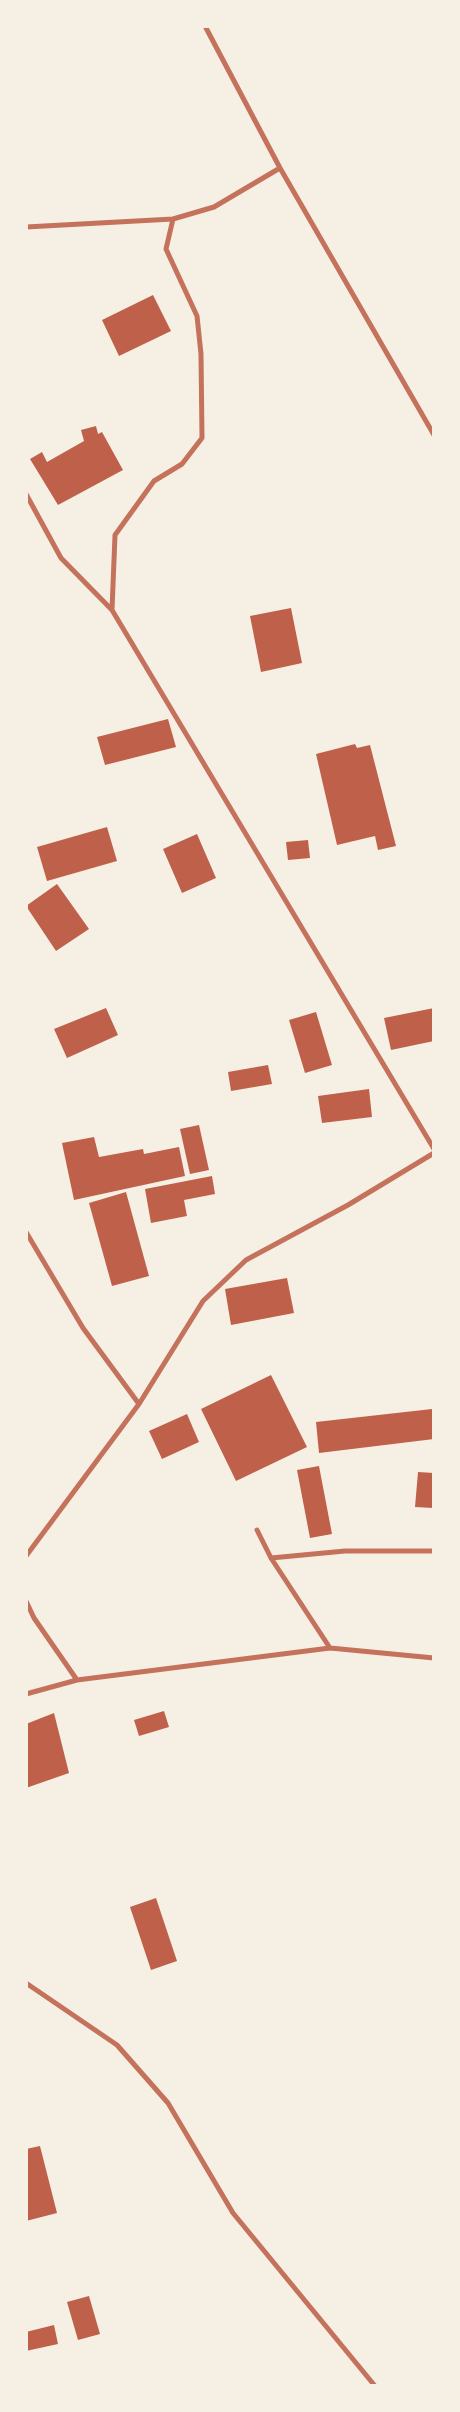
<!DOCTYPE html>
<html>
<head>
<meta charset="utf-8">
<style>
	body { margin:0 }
	#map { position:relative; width:460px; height:2412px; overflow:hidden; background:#f6efe4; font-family:"Fira Sans",sans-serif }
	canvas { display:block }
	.frame { position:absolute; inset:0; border:28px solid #f6efe4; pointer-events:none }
</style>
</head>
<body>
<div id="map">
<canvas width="460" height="2412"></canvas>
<div class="frame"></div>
</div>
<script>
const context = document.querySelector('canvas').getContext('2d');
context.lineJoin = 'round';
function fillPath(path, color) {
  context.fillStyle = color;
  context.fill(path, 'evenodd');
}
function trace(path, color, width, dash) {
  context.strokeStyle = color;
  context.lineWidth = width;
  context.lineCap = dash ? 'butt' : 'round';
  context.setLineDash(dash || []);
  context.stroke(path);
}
fillPath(new Path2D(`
	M 153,295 L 171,331 L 119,356 L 102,320 Z
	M 96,426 L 98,434 L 102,432 L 123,470 L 58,505 L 30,459 L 42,452 L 47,462 L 84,441 L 81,430 Z
	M 291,608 L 302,663 L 261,672 L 250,616 Z
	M 168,719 L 176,747 L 105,765 L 97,737 Z
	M 355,744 L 357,748 L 370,745 L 396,846 L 378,850 L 375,836 L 337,845 L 316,754 Z
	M 107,827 L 117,861 L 47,881 L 37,847 Z
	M 197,834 L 216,878 L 182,893 L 163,849 Z
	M 308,840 L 310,858 L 288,860 L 286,842 Z
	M 57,884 L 89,929 L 56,951 L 26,906 Z
	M 106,1008 L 118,1035 L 67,1058 L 54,1029 Z
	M 434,1008 L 434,1041 L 391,1050 L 384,1018 Z
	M 316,1012 L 332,1065 L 305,1073 L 289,1020 Z
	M 268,1065 L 272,1084 L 231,1091 L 228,1072 Z
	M 369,1089 L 372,1117 L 322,1123 L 318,1096 Z
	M 199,1125 L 209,1170 L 190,1174 L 180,1129 Z
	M 94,1137 L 99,1157 L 143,1149 L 144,1154 L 179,1147 L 185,1176 L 74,1200 L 62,1143 Z
	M 212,1176 L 215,1194 L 184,1200 L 187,1216 L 151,1223 L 145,1189 Z
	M 126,1192 L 149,1276 L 112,1286 L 89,1203 Z
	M 287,1278 L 294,1313 L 231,1325 L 225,1289 Z
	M 271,1375 L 307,1447 L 236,1481 L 201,1409 Z
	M 432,1409 L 434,1439 L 319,1453 L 316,1422 Z
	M 187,1414 L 199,1442 L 162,1459 L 149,1431 Z
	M 319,1466 L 332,1534 L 310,1538 L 297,1470 Z
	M 418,1472 L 434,1473 L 433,1508 L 415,1507 Z
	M 164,1711 L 169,1727 L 139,1736 L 134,1720 Z
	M 54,1713 L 69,1773 L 26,1788 L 26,1724 Z
	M 156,1898 L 177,1961 L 151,1970 L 130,1907 Z
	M 40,2146 L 57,2213 L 26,2221 L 26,2149 Z
	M 89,2296 L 100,2334 L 78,2340 L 67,2302 Z
	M 54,2325 L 58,2344 L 26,2351 L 26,2332 Z`), '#bf614a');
trace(new Path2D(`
	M 205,26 L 280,168 L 434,435
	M 280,168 L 214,207 L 173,219 L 166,249 L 197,316 L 201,354 L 202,438 L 182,464 L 154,481 L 115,535 L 112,610 L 434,1149
	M 26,227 L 173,219
	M 26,494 L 61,558 L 112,610
	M 26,1232 L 83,1328 L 139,1404
	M 257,1530 L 271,1558 L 330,1648
	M 26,1556 L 139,1404 L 203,1301 L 246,1260 L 348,1205 L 434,1153
	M 271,1558 L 345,1551 L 434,1551
	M 26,1601 L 34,1618 L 77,1680 L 330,1648 L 434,1658
	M 26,1694 L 77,1680
	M 26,1983 L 117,2045 L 168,2103 L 233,2213 L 375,2386`), '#c5725c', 5);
</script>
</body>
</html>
